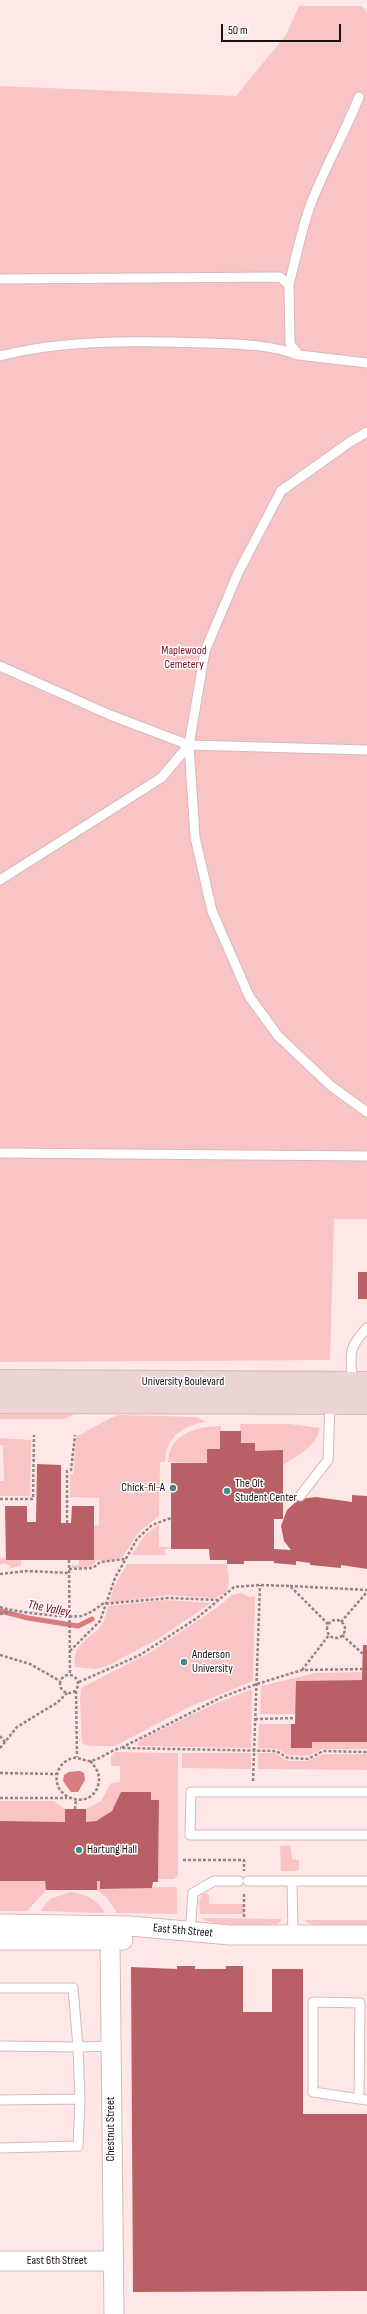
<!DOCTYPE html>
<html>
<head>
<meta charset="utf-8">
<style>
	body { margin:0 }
	#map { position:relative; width:367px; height:2314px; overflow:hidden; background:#ffe7e7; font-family:"Sofia Sans Condensed",sans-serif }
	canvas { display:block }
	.scale { position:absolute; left:221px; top:24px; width:120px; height:18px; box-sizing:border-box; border:2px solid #1a1111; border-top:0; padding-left:5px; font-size:12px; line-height:14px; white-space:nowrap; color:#1a1111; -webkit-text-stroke:3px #fff; paint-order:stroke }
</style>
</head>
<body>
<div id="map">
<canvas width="367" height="2314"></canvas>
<div class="scale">50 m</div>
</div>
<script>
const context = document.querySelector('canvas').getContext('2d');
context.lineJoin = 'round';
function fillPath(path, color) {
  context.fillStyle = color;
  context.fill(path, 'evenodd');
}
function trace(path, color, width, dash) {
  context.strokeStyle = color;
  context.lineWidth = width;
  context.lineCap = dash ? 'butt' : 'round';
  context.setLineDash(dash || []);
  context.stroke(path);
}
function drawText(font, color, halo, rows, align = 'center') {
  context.font = font + ' "Sofia Sans Condensed",sans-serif';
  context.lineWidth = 3;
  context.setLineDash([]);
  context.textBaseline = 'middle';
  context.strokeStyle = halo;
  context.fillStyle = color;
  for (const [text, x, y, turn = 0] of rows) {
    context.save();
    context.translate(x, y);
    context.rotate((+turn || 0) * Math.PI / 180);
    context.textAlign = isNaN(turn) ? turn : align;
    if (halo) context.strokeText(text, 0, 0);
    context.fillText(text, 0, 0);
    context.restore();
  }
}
fillPath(new Path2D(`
	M 299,6 L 362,6 L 367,13 L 367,1219 L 334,1219 L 330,1360 L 0,1362 L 0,86 L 236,96 L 286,35 Z
	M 0,1408 L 77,1409 L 77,1413 L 63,1419 L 0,1419 Z
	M 119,1415 L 197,1417 L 206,1422 C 184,1425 165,1437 165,1462 L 160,1462 L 159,1516 L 138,1533 L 122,1558 L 108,1561 L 97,1560 L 91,1567 L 72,1568 L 72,1565 L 79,1565 L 79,1560 L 94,1560 L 94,1526 L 99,1525 L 99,1498 L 70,1497 L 70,1475 L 73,1474 L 76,1437 L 111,1418 Z
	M 240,1424 L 290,1424 L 320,1428 C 316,1447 298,1455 283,1465 L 282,1451 L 255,1451 L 254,1443 L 241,1443 Z
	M 221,1426 L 220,1449 L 207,1449 L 207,1463 L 168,1462 C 170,1432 197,1427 221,1426 Z
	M 0,1438 L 31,1440 L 30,1496 L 0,1496 L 0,1481 L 4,1481 L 3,1445 L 0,1445 Z
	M 159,1524 L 159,1547 L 171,1547 L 171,1548 L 165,1549 L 165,1555 L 131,1555 L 145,1535 Z
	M 0,1558 L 21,1560 L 21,1565 L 8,1569 L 11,1566 L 3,1563 L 0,1565 Z
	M 127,1564 L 227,1564 L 229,1583 L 226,1592 L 215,1598 L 167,1595 L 109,1603 L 114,1587 Z
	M 241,1593 L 249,1597 L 255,1596 L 253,1681 L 187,1708 L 115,1746 L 90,1746 L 82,1743 L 80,1699 L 81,1688 L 149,1653 L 215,1609 L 232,1595 Z
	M 165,1600 L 211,1603 L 156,1640 L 109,1665 L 96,1669 L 75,1667 C 71,1643 91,1640 102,1624 C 105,1619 106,1612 108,1606 Z
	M 363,1672 L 362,1680 L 296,1681 L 296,1714 L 260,1714 L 261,1686 L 315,1673 Z
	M 252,1689 L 251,1748 L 138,1746 L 138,1742 L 142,1739 L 212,1705 Z
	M 259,1724 L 291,1724 L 291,1748 L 311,1748 L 312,1742 L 367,1742 L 367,1749 L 322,1749 L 308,1756 L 288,1755 L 277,1749 L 258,1748 Z
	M 115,1752 L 178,1753 L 178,1875 L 174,1879 L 158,1879 L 159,1800 L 151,1800 L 151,1792 L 121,1792 C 117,1810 104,1821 86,1822 L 86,1809 L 101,1801 L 111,1783 L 120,1782 L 120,1766 L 111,1766 L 111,1757 Z
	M 182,1753 L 251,1753 L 251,1769 L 182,1768 Z
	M 258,1753 L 275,1753 L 288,1761 L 308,1761 L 323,1754 L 367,1754 L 367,1770 L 258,1769 Z
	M 0,1801 L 54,1801 L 65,1809 L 65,1822 L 0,1821 Z
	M 290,1845 L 292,1859 L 299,1860 L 299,1869 L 297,1871 L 281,1871 L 280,1846 Z
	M 0,1881 L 45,1881 L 46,1890 L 27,1911 L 0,1911 Z
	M 97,1881 L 100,1881 L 100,1889 L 175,1887 L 177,1889 L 177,1914 L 117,1913 L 107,1898 L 97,1890 Z
	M 70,1892 C 85,1893 98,1900 105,1913 L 40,1911 L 50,1899 Z
	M 206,1893 L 209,1895 L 209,1904 L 244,1904 L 244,1914 L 200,1914 L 199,1901 L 202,1894 Z
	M 202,1918 L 282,1919 L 278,1924 C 263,1925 211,1928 202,1918 Z
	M 304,1920 L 367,1920 L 367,1925 L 315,1925 L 308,1923 Z`), '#f9c4c5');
fillPath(new Path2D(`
	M 80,1771 L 84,1773 L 85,1780 L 78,1792 L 71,1792 L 63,1781 L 64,1775 L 69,1772 Z`), '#d77c80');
trace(new Path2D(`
	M 0,1611 L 28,1618 L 78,1626 L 92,1619`), '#d77c80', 5);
fillPath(new Path2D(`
	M 358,1272 L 367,1272 L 367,1299 L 358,1299 Z
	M 220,1431 L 241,1431 L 241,1443 L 255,1443 L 255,1451 L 283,1450 L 283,1519 L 274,1519 L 274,1549 L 291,1550 L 284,1541 L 281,1526 L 287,1510 L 299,1499 L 316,1497 L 352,1502 L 352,1495 L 367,1496 L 367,1569 L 341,1565 L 341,1568 L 310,1565 L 310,1563 L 296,1561 L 296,1565 L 274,1563 L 274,1561 L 244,1561 L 244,1564 L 227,1564 L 227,1560 L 210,1560 L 209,1549 L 171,1549 L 171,1463 L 207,1463 L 207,1449 L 220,1449 Z
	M 37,1464 L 61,1465 L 61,1523 L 71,1523 L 72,1506 L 94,1506 L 94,1560 L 6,1560 L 5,1506 L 27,1506 L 27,1522 L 36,1522 Z
	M 363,1645 L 367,1645 L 367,1742 L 312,1742 L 312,1748 L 291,1748 L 291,1724 L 295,1724 L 296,1681 L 362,1680 Z
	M 121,1792 L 151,1792 L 151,1800 L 159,1800 L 158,1882 L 153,1882 L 152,1888 L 100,1889 L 100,1881 L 97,1881 L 97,1890 L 46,1890 L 45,1881 L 0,1881 L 0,1821 L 65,1822 L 65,1809 L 86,1809 L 86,1822 L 96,1821 L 112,1811 Z
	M 177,1966 L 195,1966 L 195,1969 L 226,1969 L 226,1966 L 243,1966 L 243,2012 L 272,2012 L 272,1969 L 303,1969 L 303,2114 L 367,2114 L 367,2291 L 133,2292 L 131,1967 L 177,1969 Z`), '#b86065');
const service = new Path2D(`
	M 0,279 L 280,277 L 289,285 L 290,344 L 299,355 L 367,363
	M 289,285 C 295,260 301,233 309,209 C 323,170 344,135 359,97
	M 0,356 C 66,339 138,341 206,343 C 237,344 268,344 298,355
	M 367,432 L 350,442 L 281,491 L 238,573 L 205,651 L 189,745 L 195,837 L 212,911 L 249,996 L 278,1036 L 331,1086 L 367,1112
	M 0,666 L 110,715 L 189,745 L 367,750
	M 0,880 L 161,778 L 189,745
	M 0,1153 L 367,1156
	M 353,1383 C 350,1355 347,1349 367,1328
	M 300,1496 L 328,1460 L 330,1403
	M 367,1792 L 191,1792 L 190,1835 L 367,1835
	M 248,1881 L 367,1881
	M 292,1881 L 293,1935
	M 190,1932 L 193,1893 L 214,1881 L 239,1881
	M 0,1988 L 73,1988 L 78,2047 L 112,2046
	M 0,2046 L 78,2047 L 80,2099 L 0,2100
	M 359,2098 L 360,2003 L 313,2002 L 313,2092 L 367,2100
	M 0,2148 L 78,2146 L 80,2099`);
const minor = new Path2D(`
	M 0,1924 L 130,1926 L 230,1935 L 367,1935
	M 0,1940 L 123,1940
	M 110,1943 L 114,2314
	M 0,2261 L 114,2261`);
const secondary = new Path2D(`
	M 0,1381 L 367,1383
	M 0,1402 L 367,1403`);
trace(service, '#d6b9ba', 11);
trace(minor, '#d6b9ba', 21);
trace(secondary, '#d6b9ba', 24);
trace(new Path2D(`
	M 0,1499 L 33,1499 L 34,1435
	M 67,1523 L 67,1471 L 71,1470 L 75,1435
	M 69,1560 L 70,1675
	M 69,1569 L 93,1568 L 100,1562 L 126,1559
	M 0,1574 L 27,1571 L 69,1573
	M 290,1586 L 367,1590
	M 0,1607 C 13,1612 67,1618 81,1616 C 89,1614 96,1609 102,1604 L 169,1598 L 220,1600
	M 0,1614 L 11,1612
	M327 1629a9 9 0 1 1 18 0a9 9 0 1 1-18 0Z
	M 341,1622 L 367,1592
	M 342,1635 L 363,1654
	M 70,1651 L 100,1621 L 115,1578 L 137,1539 L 152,1525 L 171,1518
	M 0,1655 L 30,1664 L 60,1681
	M 363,1669 L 302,1670 L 257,1684 L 222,1697 L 121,1748 L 276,1751 L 288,1758 L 308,1759 L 323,1751 L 367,1752
	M 302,1670 L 329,1635
	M60 1684a9 9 0 1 1 18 0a9 9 0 1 1-18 0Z
	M 79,1682 L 140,1655 L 197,1618 L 234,1587 L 260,1585 L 290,1586 L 328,1624
	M 76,1691 L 77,1757
	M 255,1719 L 296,1718
	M 0,1736 L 5,1742 L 17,1727 L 58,1702 L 67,1693
	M 0,1748 L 5,1742
	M 90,1761 C 97,1768 101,1776 98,1786 C 89,1813 46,1796 59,1769 C 61,1764 67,1760 72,1758 C 79,1757 84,1761 90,1761 C 99,1760 111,1750 121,1748
	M 0,1773 L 57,1774
	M 253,1781 L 260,1585
	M 0,1798 L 67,1798
	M 75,1809 L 76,1800
	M 183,1860 L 244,1860 L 244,1871
	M 244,1917 L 244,1892`), '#958484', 2.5, [3, 2]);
trace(service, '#fff', 9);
trace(minor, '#fff', 19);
trace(secondary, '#ecd3d4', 22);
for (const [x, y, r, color] of [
	[173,1488,4,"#438b8d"],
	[227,1491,4,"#438b8d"],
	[184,1662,4,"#438b8d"],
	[79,1850,4,"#438b8d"]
]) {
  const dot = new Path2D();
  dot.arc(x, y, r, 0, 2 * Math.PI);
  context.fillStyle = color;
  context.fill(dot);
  trace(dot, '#fff', 1.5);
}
drawText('12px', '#7d0b25', '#fff', [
	["Maplewood",184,651],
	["Cemetery",184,665]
]);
drawText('12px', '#1a1111', '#fff', [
	["University Boulevard",183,1382],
	["East 5th Street",183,1931,5],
	["Chestnut Street",111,2129,-90],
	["East 6th Street",57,2261]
]);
drawText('12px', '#1a1111', '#fff', [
	["The Olt",235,1484],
	["Student Center",235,1498],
	["Chick-fil-A",165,1488,"right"],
	["Anderson",192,1655],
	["University",192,1669],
	["Hartung Hall",87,1850]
], 'left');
drawText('italic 13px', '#76001f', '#fff', [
	["The Valley",49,1609,11]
]);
</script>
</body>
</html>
